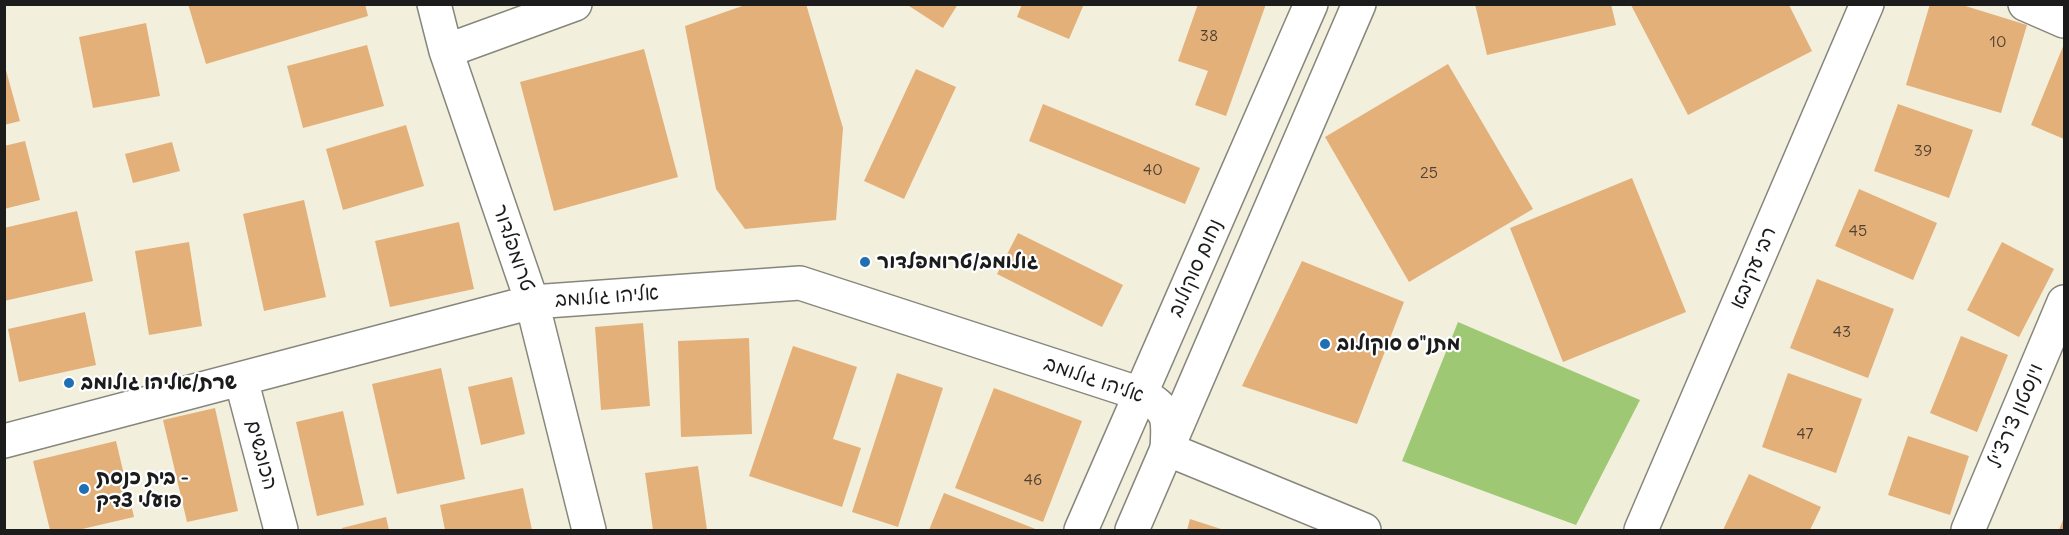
<!DOCTYPE html>
<html>
<head>
<meta charset="utf-8">
<style>
	body { margin:0 }
	#map { position:relative; width:2069px; height:535px; overflow:hidden; background:#f2efdc; font-family:Delius,sans-serif }
	canvas { display:block }
	.frame { position:absolute; inset:0; border:6px solid #1c1c1c; pointer-events:none }
</style>
</head>
<body>
<div id="map">
<canvas width="2069" height="535"></canvas>
<div class="frame"></div>
</div>
<script>
const context = document.querySelector('canvas').getContext('2d');
context.lineJoin = 'round';
function fillPath(path, color) {
  context.fillStyle = color;
  context.fill(path, 'evenodd');
}
function trace(path, color, width, dash) {
  context.strokeStyle = color;
  context.lineWidth = width;
  context.lineCap = dash ? 'butt' : 'round';
  context.setLineDash(dash || []);
  context.stroke(path);
}
function drawText(font, color, halo, rows, align = 'center') {
  context.font = font + ' Delius,"Playpen Sans Hebrew",sans-serif';
  context.lineWidth = 4.5;
  context.setLineDash([]);
  context.textBaseline = 'middle';
  context.strokeStyle = halo;
  context.fillStyle = color;
  for (const [text, x, y, turn = 0] of rows) {
    context.save();
    context.translate(x, y);
    context.rotate((+turn || 0) * Math.PI / 180);
    context.textAlign = isNaN(turn) ? turn : align;
    if (halo) context.strokeText(text, 0, 0);
    context.fillText(text, 0, 0);
    context.restore();
  }
}
fillPath(new Path2D(`
	M 1458,322 L 1640,400 L 1576,525 L 1402,461 Z`), '#9ec874');
fillPath(new Path2D(`
	M 188,4 L 365,4 L 368,16 L 206,64 Z
	M 748,4 L 806,4 L 843,128 L 836,220 L 745,229 L 716,189 L 685,26 Z
	M 906,4 L 958,4 L 943,28 Z
	M 1022,4 L 1084,4 L 1069,39 L 1017,17 Z
	M 1198,4 L 1266,4 L 1226,116 L 1195,105 L 1208,71 L 1178,61 Z
	M 1475,4 L 1611,4 L 1616,25 L 1487,55 Z
	M 1930,4 L 1959,4 L 2027,25 L 2001,113 L 1906,85 Z
	M 1631,5 L 1789,5 L 1812,51 L 1688,115 Z
	M 146,23 L 160,96 L 93,108 L 79,37 Z
	M 2064,44 L 2064,139 L 2031,125 Z
	M 367,45 L 384,106 L 303,128 L 287,66 Z
	M 644,49 L 678,177 L 554,211 L 520,82 Z
	M 4,63 L 20,121 L 4,125 Z
	M 1448,64 L 1533,209 L 1409,282 L 1325,137 Z
	M 916,69 L 956,87 L 904,199 L 864,181 Z
	M 1043,104 L 1200,168 L 1185,204 L 1029,141 Z
	M 1898,104 L 1973,130 L 1949,198 L 1874,171 Z
	M 406,125 L 424,186 L 343,210 L 326,149 Z
	M 25,141 L 40,200 L 4,209 L 4,146 Z
	M 172,142 L 180,171 L 133,183 L 125,154 Z
	M 1632,178 L 1686,312 L 1563,362 L 1510,228 Z
	M 1859,189 L 1937,223 L 1913,280 L 1835,246 Z
	M 304,200 L 326,297 L 264,311 L 243,214 Z
	M 77,211 L 93,281 L 4,301 L 4,228 Z
	M 459,222 L 474,289 L 390,307 L 375,241 Z
	M 1018,233 L 1123,285 L 1102,327 L 997,274 Z
	M 189,242 L 202,326 L 149,335 L 135,251 Z
	M 2002,242 L 2054,269 L 2019,337 L 1967,310 Z
	M 1302,261 L 1404,302 L 1357,424 L 1242,386 Z
	M 1817,279 L 1894,309 L 1868,378 L 1790,348 Z
	M 85,312 L 96,365 L 19,382 L 8,329 Z
	M 643,323 L 650,406 L 601,410 L 595,327 Z
	M 1961,336 L 2008,355 L 1977,432 L 1930,413 Z
	M 749,338 L 752,434 L 681,437 L 678,341 Z
	M 793,346 L 857,367 L 833,439 L 861,448 L 842,507 L 749,476 Z
	M 441,368 L 465,479 L 397,494 L 372,384 Z
	M 897,373 L 943,388 L 898,527 L 852,512 Z
	M 1788,373 L 1862,399 L 1836,473 L 1762,447 Z
	M 512,377 L 525,434 L 481,445 L 468,387 Z
	M 994,388 L 1082,421 L 1043,522 L 955,488 Z
	M 215,408 L 238,511 L 187,522 L 163,420 Z
	M 343,411 L 364,505 L 317,516 L 296,422 Z
	M 1908,436 L 1969,456 L 1950,515 L 1888,495 Z
	M 116,441 L 134,517 L 78,530 L 50,530 L 33,461 Z
	M 698,466 L 707,530 L 653,530 L 645,473 Z
	M 1749,474 L 1821,507 L 1810,530 L 1723,530 Z
	M 523,488 L 532,530 L 445,530 L 440,505 Z
	M 944,493 L 1038,530 L 929,530 Z
	M 386,517 L 389,530 L 342,530 L 342,528 Z
	M 2064,517 L 2064,530 L 2059,530 Z
	M 1190,519 L 1224,530 L 1187,530 Z`), '#e4b079');
const minor = new Path2D(`
	M 434,4 L 446,51 L 532,302 L 589,530
	M 2025,4 L 2064,21
	M 446,51 L 575,4
	M 241,379 L 281,530
	M 4,441 L 532,302 L 800,283 L 1141,394 C 1170,410 1169,418 1167,449 L 1364,530
	M 1641,530 L 1867,4
	M 1968,530 L 2064,302`);
const major = new Path2D(`
	M 1081,530 L 1311,4
	M 1132,530 L 1359,4`);
trace(minor, '#87867c', 36);
trace(major, '#87867c', 36);
trace(minor, '#fff', 33);
trace(major, '#fff', 33);
for (const [x, y, r, color] of [
	[865,262,6,"#1f6fb2"],
	[1325,344,6,"#1f6fb2"],
	[69,383,6,"#1f6fb2"],
	[84,489,6,"#1f6fb2"]
]) {
  const dot = new Path2D();
  dot.arc(x, y, r, 0, 2 * Math.PI);
  context.fillStyle = color;
  context.fill(dot);
  trace(dot, '#fff', 2);
}
drawText('16px', '#4e4133', null, [
	["38",1209,36],
	["10",1998,42],
	["39",1923,151],
	["40",1153,170],
	["25",1429,173],
	["45",1858,231],
	["43",1842,332],
	["47",1805,434],
	["46",1033,480]
]);
drawText('20px', '#1c1c1c', '#fff', [
	["טרומפלדור",513,248,71],
	["נחום סוקולוב",1196,268,-66],
	["רבי עקיבא",1754,268,-67],
	["אליהו גולומב",607,297,-4],
	["אליהו גולומב",1094,380,19],
	["וינסטון צ'רצ'יל",2016,416,-67],
	["הכובשים",261,455,75]
]);
drawText('bold 20px', '#1c1c1c', '#fff', [
	["גולומב/טרומפלדור",877,262],
	["מתנ\"ס סוקולוב",1337,344],
	["שרת/אליהו גולומב",81,383],
	["בית כנסת -",96,478],
	["פועלי צדק",96,501]
], 'left');
</script>
</body>
</html>
